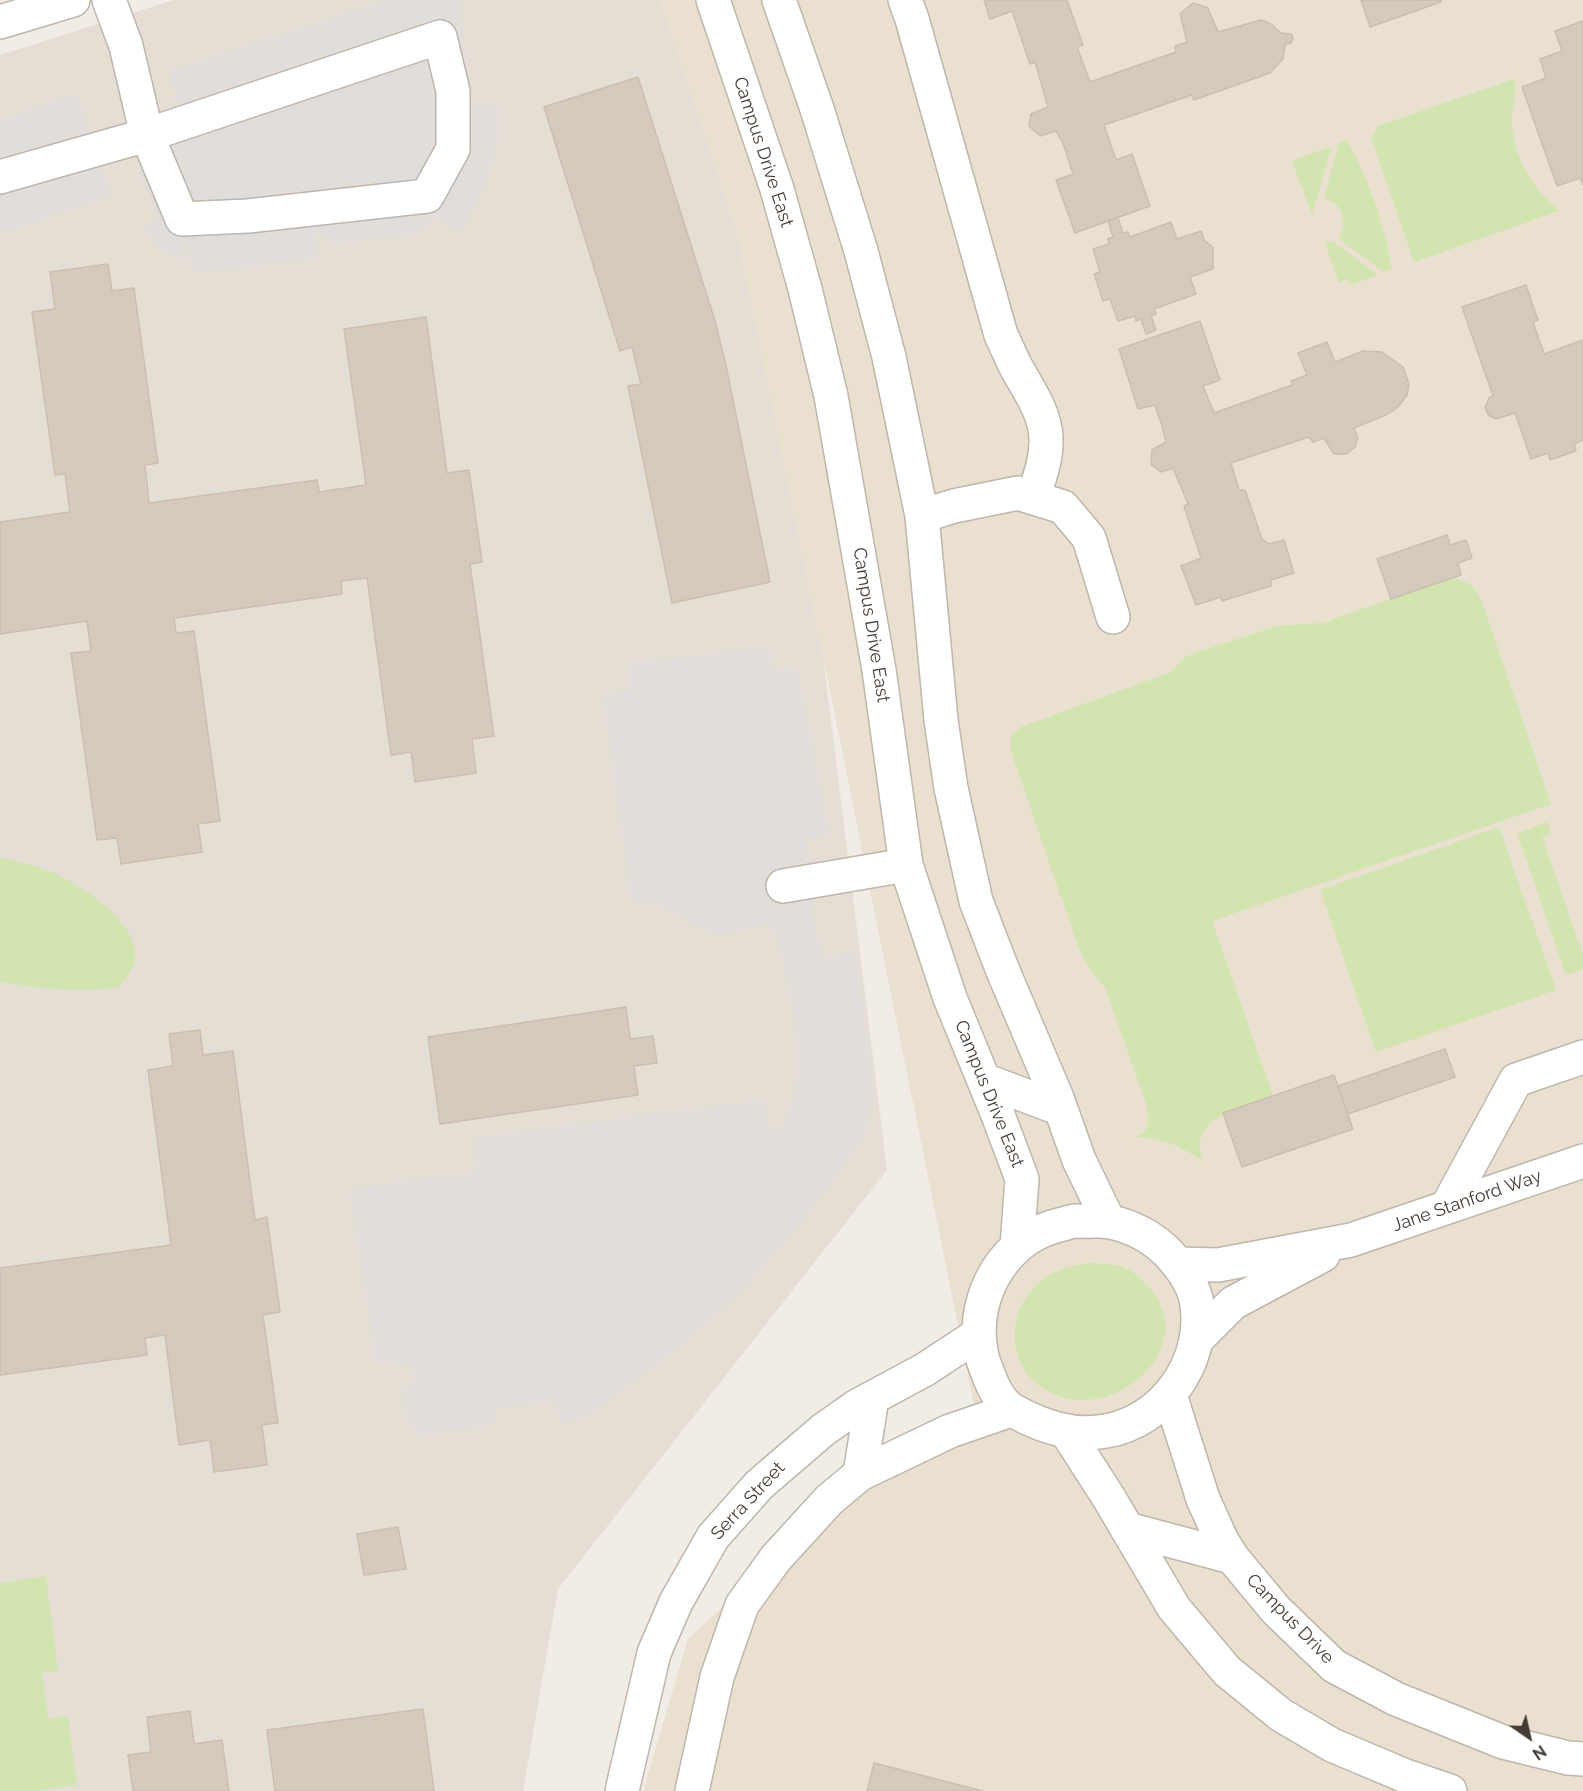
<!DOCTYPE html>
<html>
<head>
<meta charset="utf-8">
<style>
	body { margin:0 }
	#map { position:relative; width:1583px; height:1791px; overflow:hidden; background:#f1ece5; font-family:Raleway,sans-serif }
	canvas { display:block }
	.north { position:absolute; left:1499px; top:1707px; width:60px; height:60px; -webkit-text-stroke:4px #fff; paint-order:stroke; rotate:146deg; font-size:16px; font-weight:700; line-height:24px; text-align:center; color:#443c35 }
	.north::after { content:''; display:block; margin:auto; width:21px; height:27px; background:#443c35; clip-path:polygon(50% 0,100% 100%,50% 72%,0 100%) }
</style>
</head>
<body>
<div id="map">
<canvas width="1583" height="1791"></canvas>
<div class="north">N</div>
</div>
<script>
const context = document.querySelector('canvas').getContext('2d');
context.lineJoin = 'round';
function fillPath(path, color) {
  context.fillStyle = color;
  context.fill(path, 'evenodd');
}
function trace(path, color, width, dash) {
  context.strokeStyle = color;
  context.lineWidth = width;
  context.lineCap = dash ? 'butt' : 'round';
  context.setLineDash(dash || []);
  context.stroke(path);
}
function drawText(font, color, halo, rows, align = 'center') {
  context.font = font + ' Raleway,sans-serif';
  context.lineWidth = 4.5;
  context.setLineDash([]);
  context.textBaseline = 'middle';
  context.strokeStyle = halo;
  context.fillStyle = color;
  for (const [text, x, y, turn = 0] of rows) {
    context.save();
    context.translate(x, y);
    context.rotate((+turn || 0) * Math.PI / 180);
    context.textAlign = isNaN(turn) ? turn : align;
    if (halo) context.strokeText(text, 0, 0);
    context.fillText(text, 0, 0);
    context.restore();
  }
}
fillPath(new Path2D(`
	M 174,0 L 661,0 L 738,235 L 823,656 L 887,1170 L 558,1589 L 523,1791 L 0,1791 L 0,55 Z`), '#e5ded4');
fillPath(new Path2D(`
	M 661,0 L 1583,0 L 1583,1791 L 643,1791 L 688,1639 L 878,1462 L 975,1410 L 738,235 Z`), '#eae0d0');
fillPath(new Path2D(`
	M 1514,79 C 1518,92 1513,103 1512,116 C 1511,154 1531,187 1559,211 L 1414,262 L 1371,137 L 1378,126 Z
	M 1347,140 C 1370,182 1384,223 1392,270 L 1384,272 L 1338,238 C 1349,222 1344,204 1324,199 L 1339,143 Z
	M 1332,146 L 1312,214 L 1292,161 Z
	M 1332,241 L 1378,275 L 1350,285 L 1347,279 L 1339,283 L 1325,243 Z
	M 1457,579 L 1472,585 L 1481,599 L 1551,804 L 1212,921 L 1273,1096 L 1224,1113 L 1224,1115 C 1202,1124 1196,1139 1202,1161 C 1182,1146 1160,1137 1134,1137 L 1144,1132 L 1148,1126 L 1147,1106 L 1105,987 L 1088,968 L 1077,943 L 1011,751 L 1011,737 L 1021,727 L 1171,672 L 1184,658 L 1192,654 L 1277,626 L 1322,623 L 1446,580 Z
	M 1547,822 L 1551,834 L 1542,837 L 1583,955 L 1583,969 L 1566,975 L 1517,833 Z
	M 1499,827 L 1556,990 L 1376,1052 L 1320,890 Z
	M 0,858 C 17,861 34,865 49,871 C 78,883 138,921 135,956 C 134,969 126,978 118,988 C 78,991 39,990 0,981 Z
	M 1092,1263 C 1102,1264 1113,1264 1123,1267 C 1132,1270 1139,1277 1145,1283 C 1199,1336 1134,1409 1071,1399 C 1014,1390 996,1324 1037,1284 C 1052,1270 1072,1265 1092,1263 Z
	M 46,1576 L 58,1671 L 42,1673 L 48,1718 L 68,1716 L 77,1785 L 34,1791 L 0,1791 L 0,1583 Z`), '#d2e4b0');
fillPath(new Path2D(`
	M 386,0 L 459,0 L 471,105 L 497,104 L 497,145 L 482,192 L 460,233 L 435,215 L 420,233 L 335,244 L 315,230 L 316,258 L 195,273 L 187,247 L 178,259 L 157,247 L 143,226 L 159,219 L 139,170 L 177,97 L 169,72 Z
	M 77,94 L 110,196 L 0,234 L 0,121 Z
	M 769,647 L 772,671 L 797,668 L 829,834 L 805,839 L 818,897 L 811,908 L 822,960 L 854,952 L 863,1008 L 872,1100 L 864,1137 L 804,1219 L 735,1297 L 678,1347 L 590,1414 L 561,1424 L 556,1400 L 495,1408 L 496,1424 L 417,1436 L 415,1426 L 412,1423 L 406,1423 L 403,1388 L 409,1386 L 414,1381 L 415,1373 L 405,1363 L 376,1362 L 350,1189 L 449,1175 L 455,1178 L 465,1177 L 472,1173 L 477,1167 L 474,1138 L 765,1100 L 769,1128 L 777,1129 L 783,1127 L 794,1098 L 798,1073 L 798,1044 L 795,1015 L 777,935 L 768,925 L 761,924 L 730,933 L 715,934 L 697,927 L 682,915 L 672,914 L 654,902 L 632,904 L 603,695 L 631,690 L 629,664 Z`), '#e0ddda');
const building = new Path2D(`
	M 984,0 L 1067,0 L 1083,45 L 1077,47 L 1090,82 L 1176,52 L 1175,46 L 1187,42 L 1180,14 L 1193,3 L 1208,8 L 1218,32 L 1261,20 L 1271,24 L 1281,33 L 1291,34 L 1293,38 L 1291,43 L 1285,44 L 1283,59 L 1270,73 L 1194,100 L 1192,95 L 1104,125 L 1116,160 L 1132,154 L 1150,206 L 1075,233 L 1056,180 L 1073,174 L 1063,143 L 1056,131 L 1040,136 L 1029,126 L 1031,114 L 1048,107 L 1035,62 L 1030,64 L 1012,11 L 990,19 Z
	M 1361,0 L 1441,0 L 1441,2 L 1370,27 Z
	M 1583,21 L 1583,185 L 1580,178 L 1557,186 L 1522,87 L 1546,78 L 1540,59 L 1562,51 L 1555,31 Z
	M 638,77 L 715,321 L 726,366 L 770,582 L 672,603 L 628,386 L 641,384 L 632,347 L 620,351 L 544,107 Z
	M 1118,218 L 1123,233 L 1128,232 L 1130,237 L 1171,222 L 1177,239 L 1201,231 L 1204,240 L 1213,247 L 1213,269 L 1190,277 L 1196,294 L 1154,309 L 1156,314 L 1151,316 L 1156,330 L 1146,334 L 1141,319 L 1136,321 L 1135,316 L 1118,321 L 1110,299 L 1103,301 L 1094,274 L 1100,272 L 1093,249 L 1109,244 L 1108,239 L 1113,237 L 1108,221 Z
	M 108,264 L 112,291 L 134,288 L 158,463 L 145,465 L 149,503 L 317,480 L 319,492 L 366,485 L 344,329 L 426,317 L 447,473 L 469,470 L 482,562 L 470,564 L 494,736 L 472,739 L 476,773 L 415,782 L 411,752 L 391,755 L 367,578 L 341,581 L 342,594 L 174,618 L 176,633 L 194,631 L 220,821 L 198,824 L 202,852 L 121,864 L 117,838 L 97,840 L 71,653 L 91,651 L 87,621 L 0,634 L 0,522 L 70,512 L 65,474 L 55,475 L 32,312 L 55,309 L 50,272 Z
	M 1526,285 L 1538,320 L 1533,322 L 1544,354 L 1583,340 L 1583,440 L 1574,444 L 1576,451 L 1550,460 L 1548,453 L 1531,459 L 1515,413 L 1496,419 L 1488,415 L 1485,407 L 1489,398 L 1493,396 L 1462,307 Z
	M 1200,321 L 1220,380 L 1203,386 L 1214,413 L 1292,385 L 1291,381 L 1307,375 L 1298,353 L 1327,342 L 1335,362 L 1363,351 L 1382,352 L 1403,367 L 1409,384 L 1407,395 L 1398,407 L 1388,414 L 1354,428 L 1358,438 L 1355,447 L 1347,454 L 1334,454 L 1324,438 L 1313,442 L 1309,437 L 1231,463 L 1239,490 L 1245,490 L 1262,539 L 1269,544 L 1284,540 L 1294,573 L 1271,580 L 1271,586 L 1222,601 L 1221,597 L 1196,605 L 1181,566 L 1201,558 L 1184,506 L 1188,504 L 1173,468 L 1161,472 L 1151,465 L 1152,450 L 1166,442 L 1162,426 L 1155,405 L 1138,409 L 1119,349 Z
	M 1447,535 L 1450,545 L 1466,540 L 1472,558 L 1458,563 L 1461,575 L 1391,599 L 1377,559 Z
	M 626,1007 L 630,1039 L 653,1036 L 657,1063 L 634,1066 L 638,1095 L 440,1124 L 428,1037 Z
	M 200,1030 L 203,1055 L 233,1051 L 255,1220 L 267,1217 L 280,1312 L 263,1315 L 278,1423 L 262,1425 L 267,1465 L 214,1472 L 210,1440 L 179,1445 L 165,1335 L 145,1338 L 147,1355 L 0,1375 L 0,1268 L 171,1245 L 148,1070 L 173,1066 L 169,1034 Z
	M 1445,1049 L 1455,1077 L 1348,1114 L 1338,1086 Z
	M 1334,1075 L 1353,1129 L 1242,1167 L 1223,1113 Z
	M 398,1527 L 406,1569 L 364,1575 L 357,1534 Z
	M 423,1709 L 434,1791 L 275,1791 L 267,1730 Z
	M 190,1711 L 194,1744 L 222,1740 L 229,1791 L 133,1791 L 128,1755 L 151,1752 L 147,1717 Z
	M 874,1763 L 983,1791 L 867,1791 Z`);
fillPath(building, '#d5cabe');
trace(building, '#cdbeaf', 1.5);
const minor = new Path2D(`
	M 713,0 L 777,189 L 805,289 L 831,396 L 879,670 L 906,865 L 950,998 L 998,1115 L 1022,1179 L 1017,1247
	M 779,0 L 817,109 L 861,251 L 889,357 L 922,516 L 941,720 L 951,788 L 976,901 L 1003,971 L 1057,1098 L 1079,1160 L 1109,1222
	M 905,0 L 912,19 L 1001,335 C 1006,345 1010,355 1015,365 C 1027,388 1045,411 1046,438 C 1047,459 1039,479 1033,498
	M 0,22 L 73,0
	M 440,37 L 453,91 L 453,149 L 427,196 L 248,216 L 182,219 L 147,135 Z
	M 0,177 L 147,135 L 126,46 L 109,0
	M 922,516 L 954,506 L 1018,493 L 1063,507 L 1089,538 L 1113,617
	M 783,886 L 906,865
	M 984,1080 L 1061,1109
	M 1447,1207 L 1516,1080 L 1583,1057
	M 1074,1221 C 1086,1222 1099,1220 1110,1222 C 1132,1226 1154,1238 1169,1254 C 1181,1267 1195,1286 1197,1305 C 1205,1362 1164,1421 1106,1431 C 1073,1437 1043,1427 1014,1411 C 1001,1404 992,1385 987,1371 C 965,1319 991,1252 1044,1230 C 1053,1226 1064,1224 1074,1221 Z
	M 1178,1264 L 1218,1265 L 1351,1240 L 1583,1161
	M 1198,1338 L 1233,1303 L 1323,1255
	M 1170,1395 L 1203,1499 L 1222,1541 L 1232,1557 L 1276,1610 L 1334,1666 L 1396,1699 L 1503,1742 L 1568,1758 L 1583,1759
	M 1066,1431 L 1109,1498 L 1174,1608 L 1227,1671 L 1281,1715 L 1332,1745 L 1403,1775 L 1450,1791
	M 860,1474 L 872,1398
	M 1127,1529 L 1232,1557
	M 622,1791 L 654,1653 L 676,1602 L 713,1537 L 759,1485 L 823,1430 L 857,1406 L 924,1370 L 979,1334
	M 692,1791 L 717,1677 L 742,1605 L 776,1558 L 829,1500 L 860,1474 L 950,1431 L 1011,1410`);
trace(minor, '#bfb6ac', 36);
trace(minor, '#fff', 33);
drawText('18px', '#443c35', '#fff', [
	["Campus Drive East",763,152,72],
	["Campus Drive East",871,625,81],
	["Campus Drive East",989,1094,68],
	["Jane Stanford Way",1467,1201,-19],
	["Serra Street",748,1501,-47],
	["Campus Drive",1290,1619,46]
]);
</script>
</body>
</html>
